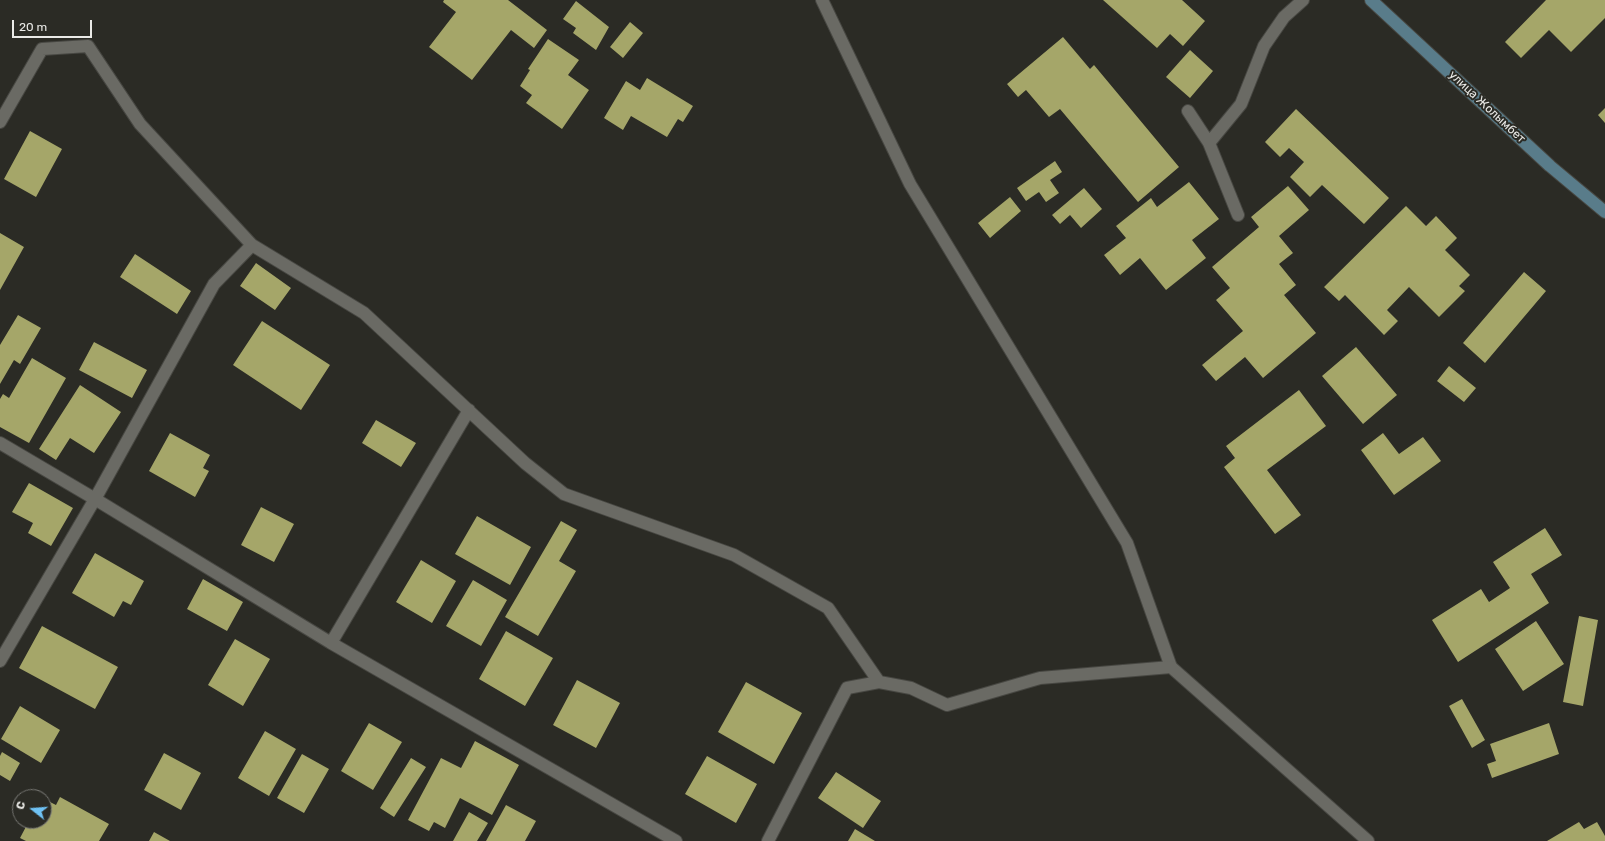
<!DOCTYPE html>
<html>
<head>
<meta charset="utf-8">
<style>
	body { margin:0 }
	#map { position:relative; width:1605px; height:841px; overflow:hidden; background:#2b2b25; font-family:Rubik,sans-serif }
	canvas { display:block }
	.north { position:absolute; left:12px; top:789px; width:40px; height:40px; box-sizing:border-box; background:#2b2b25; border:1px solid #777773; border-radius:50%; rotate:287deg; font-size:11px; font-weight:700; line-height:16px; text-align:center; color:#eaeae7 }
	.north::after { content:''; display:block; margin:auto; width:14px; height:18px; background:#6fc2f4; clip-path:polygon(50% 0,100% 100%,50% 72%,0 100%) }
	.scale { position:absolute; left:12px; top:20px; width:80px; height:18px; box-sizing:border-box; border:2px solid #eaeae7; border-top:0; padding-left:5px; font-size:12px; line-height:14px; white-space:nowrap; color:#eaeae7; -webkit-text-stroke:3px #2b2b25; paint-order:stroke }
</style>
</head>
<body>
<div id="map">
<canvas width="1605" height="841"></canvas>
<div class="north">С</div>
<div class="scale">20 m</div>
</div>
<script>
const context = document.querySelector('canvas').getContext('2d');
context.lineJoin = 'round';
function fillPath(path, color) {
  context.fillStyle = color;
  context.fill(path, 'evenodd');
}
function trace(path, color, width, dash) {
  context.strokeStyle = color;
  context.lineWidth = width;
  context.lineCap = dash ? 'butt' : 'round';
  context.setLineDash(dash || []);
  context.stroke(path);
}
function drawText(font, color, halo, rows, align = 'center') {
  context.font = font + ' Rubik,sans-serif';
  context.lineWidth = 4;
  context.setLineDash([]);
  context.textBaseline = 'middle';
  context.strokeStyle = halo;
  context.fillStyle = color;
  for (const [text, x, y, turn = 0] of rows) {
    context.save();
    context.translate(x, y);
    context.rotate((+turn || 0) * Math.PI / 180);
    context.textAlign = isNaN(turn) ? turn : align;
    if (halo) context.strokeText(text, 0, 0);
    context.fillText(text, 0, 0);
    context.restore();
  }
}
fillPath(new Path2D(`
	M 444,0 L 508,0 L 547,30 L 534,48 L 511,30 L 472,80 L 429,47 L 456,12 L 443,2 Z
	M 1103,0 L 1182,0 L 1205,21 L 1183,46 L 1170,34 L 1157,48 Z
	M 1546,0 L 1605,0 L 1605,18 L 1571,52 L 1549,30 L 1521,58 L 1505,42 Z
	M 576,1 L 609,27 L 596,50 L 573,33 L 576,28 L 563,19 Z
	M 630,22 L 643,33 L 623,58 L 610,47 Z
	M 1063,37 L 1090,69 L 1094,65 L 1179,167 L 1138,202 L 1060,109 L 1049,117 L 1026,90 L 1018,97 L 1007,84 Z
	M 548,39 L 579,60 L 568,75 L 589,90 L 562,129 L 526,103 L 532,95 L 520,86 L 530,70 L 528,69 Z
	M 1190,50 L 1213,71 L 1190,98 L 1166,77 Z
	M 647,78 L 693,106 L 683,122 L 678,119 L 667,137 L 631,116 L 623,130 L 604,118 L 626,81 L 640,90 Z
	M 1605,108 L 1605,123 L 1598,115 Z
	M 1296,109 L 1389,198 L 1364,224 L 1322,185 L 1310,197 L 1290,177 L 1304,162 L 1289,148 L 1280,157 L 1265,142 Z
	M 30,131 L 62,149 L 36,197 L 4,179 Z
	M 1055,161 L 1062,172 L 1050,180 L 1059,193 L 1046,202 L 1039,192 L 1026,201 L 1017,188 Z
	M 1189,182 L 1219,219 L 1192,240 L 1206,258 L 1166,290 L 1140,258 L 1120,275 L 1104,255 L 1126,238 L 1116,226 L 1151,198 L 1157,207 Z
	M 1288,186 L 1309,210 L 1279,236 L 1293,253 L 1279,264 L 1296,285 L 1284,295 L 1316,333 L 1263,378 L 1245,357 L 1216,381 L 1202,365 L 1243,331 L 1216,300 L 1230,288 L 1212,267 L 1259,227 L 1251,217 Z
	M 1084,188 L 1102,209 L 1081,228 L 1070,215 L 1060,224 L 1052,215 Z
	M 1010,197 L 1021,211 L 990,238 L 978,223 Z
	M 1406,206 L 1426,226 L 1436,216 L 1457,238 L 1445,250 L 1470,275 L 1459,286 L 1465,291 L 1439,317 L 1409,287 L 1387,310 L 1398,321 L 1384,335 L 1345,295 L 1339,301 L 1324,287 Z
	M 0,233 L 24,247 L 0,290 Z
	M 135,254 L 191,291 L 177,314 L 120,277 Z
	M 256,263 L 291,288 L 275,310 L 240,286 Z
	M 1524,272 L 1546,291 L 1485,363 L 1463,343 Z
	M 18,315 L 41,328 L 20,364 L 14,360 L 0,384 L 0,345 Z
	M 262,321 L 330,365 L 301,410 L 233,365 Z
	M 94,342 L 147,370 L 132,398 L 79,370 Z
	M 1356,347 L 1397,395 L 1363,424 L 1322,376 Z
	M 32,358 L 66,378 L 29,443 L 0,427 L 0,399 L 3,394 L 9,398 Z
	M 1449,366 L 1476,388 L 1464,402 L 1437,381 Z
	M 80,385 L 121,412 L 94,453 L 70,438 L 56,460 L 39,449 Z
	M 1299,390 L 1326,426 L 1267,470 L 1301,515 L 1275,534 L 1224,467 L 1235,458 L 1226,446 Z
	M 376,420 L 416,443 L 401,467 L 362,443 Z
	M 170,433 L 210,455 L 203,468 L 209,471 L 195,497 L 149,471 Z
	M 1383,433 L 1399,454 L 1423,437 L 1441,461 L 1394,495 L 1361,450 Z
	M 29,483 L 73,508 L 51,546 L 28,533 L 33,523 L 12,512 Z
	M 261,507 L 294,524 L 274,562 L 241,545 Z
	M 477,516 L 531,547 L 510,585 L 455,554 Z
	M 561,521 L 577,530 L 559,561 L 576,571 L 538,636 L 505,617 Z
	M 1545,528 L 1562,555 L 1531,574 L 1549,603 L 1458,662 L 1432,620 L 1481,589 L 1489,602 L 1510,588 L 1493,562 Z
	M 95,553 L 144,581 L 131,605 L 123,601 L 114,617 L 72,593 Z
	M 421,560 L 456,581 L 432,623 L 396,602 Z
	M 203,579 L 243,602 L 227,631 L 187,609 Z
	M 473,580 L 507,600 L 481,646 L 446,626 Z
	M 1579,616 L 1598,620 L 1583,706 L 1563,702 Z
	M 1536,621 L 1564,664 L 1523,691 L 1495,649 Z
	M 42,626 L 118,667 L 95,709 L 19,668 Z
	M 506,631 L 553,658 L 525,706 L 479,679 Z
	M 235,639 L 270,659 L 243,706 L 208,685 Z
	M 577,680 L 620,703 L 596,748 L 553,725 Z
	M 746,682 L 802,713 L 774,764 L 718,732 Z
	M 1462,699 L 1485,740 L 1472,748 L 1449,706 Z
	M 20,706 L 60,730 L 41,763 L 1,739 Z
	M 369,723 L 402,742 L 373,790 L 341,771 Z
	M 1549,723 L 1559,754 L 1492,778 L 1487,764 L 1496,761 L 1490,744 Z
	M 265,731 L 296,749 L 269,796 L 238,778 Z
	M 475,741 L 519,765 L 492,815 L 460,798 L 445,828 L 434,822 L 429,831 L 408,820 L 441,758 L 461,768 Z
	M 2,752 L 20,763 L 10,781 L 0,775 L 0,756 Z
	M 164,753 L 201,773 L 181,810 L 144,790 Z
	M 302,754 L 329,769 L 304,813 L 277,798 Z
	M 707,756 L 757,784 L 736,823 L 685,794 Z
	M 411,758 L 426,767 L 394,817 L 380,808 Z
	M 836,772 L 881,801 L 863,828 L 818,798 Z
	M 60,797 L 109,824 L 99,841 L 26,841 L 20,838 L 29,821 L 44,821 L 44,799 L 56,805 Z
	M 506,805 L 536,821 L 525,841 L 486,841 Z
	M 469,812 L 488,823 L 477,841 L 453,841 Z
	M 1579,822 L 1584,829 L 1597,822 L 1605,836 L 1605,841 L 1547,841 Z
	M 855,829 L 875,841 L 848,841 Z
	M 154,832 L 170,841 L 149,841 Z`), '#a5a669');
const lane = new Path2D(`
	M 822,0 L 910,184 L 1127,543 L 1171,667
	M 1188,111 L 1209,143 L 1238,215
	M 1209,143 L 1241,104 L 1264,46 L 1284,17 L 1303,0`);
const street = new Path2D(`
	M 0,122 L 42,49 L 88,46 L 140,124 L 252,245 L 364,313 L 525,463 L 564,494 L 734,555 L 828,608 L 879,682
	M 0,443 L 95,499 L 331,643 L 676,841
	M 331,643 L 469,410
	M 0,661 L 95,499 L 214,284 L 252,245
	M 768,841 L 847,688 L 879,682 L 911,688 L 947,705 L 1040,678 L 1171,667 L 1368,841`);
const secondary = new Path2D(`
	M 1371,0 L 1550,166 L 1605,212`);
trace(lane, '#474742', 14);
trace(street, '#474742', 14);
trace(secondary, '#474742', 14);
trace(lane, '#6a6a64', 12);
trace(street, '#6a6a64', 12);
trace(secondary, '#597c8a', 12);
drawText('12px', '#eaeae7', '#2b2b25', [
	["улица Жолымбет",1487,107,43]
]);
</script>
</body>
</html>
